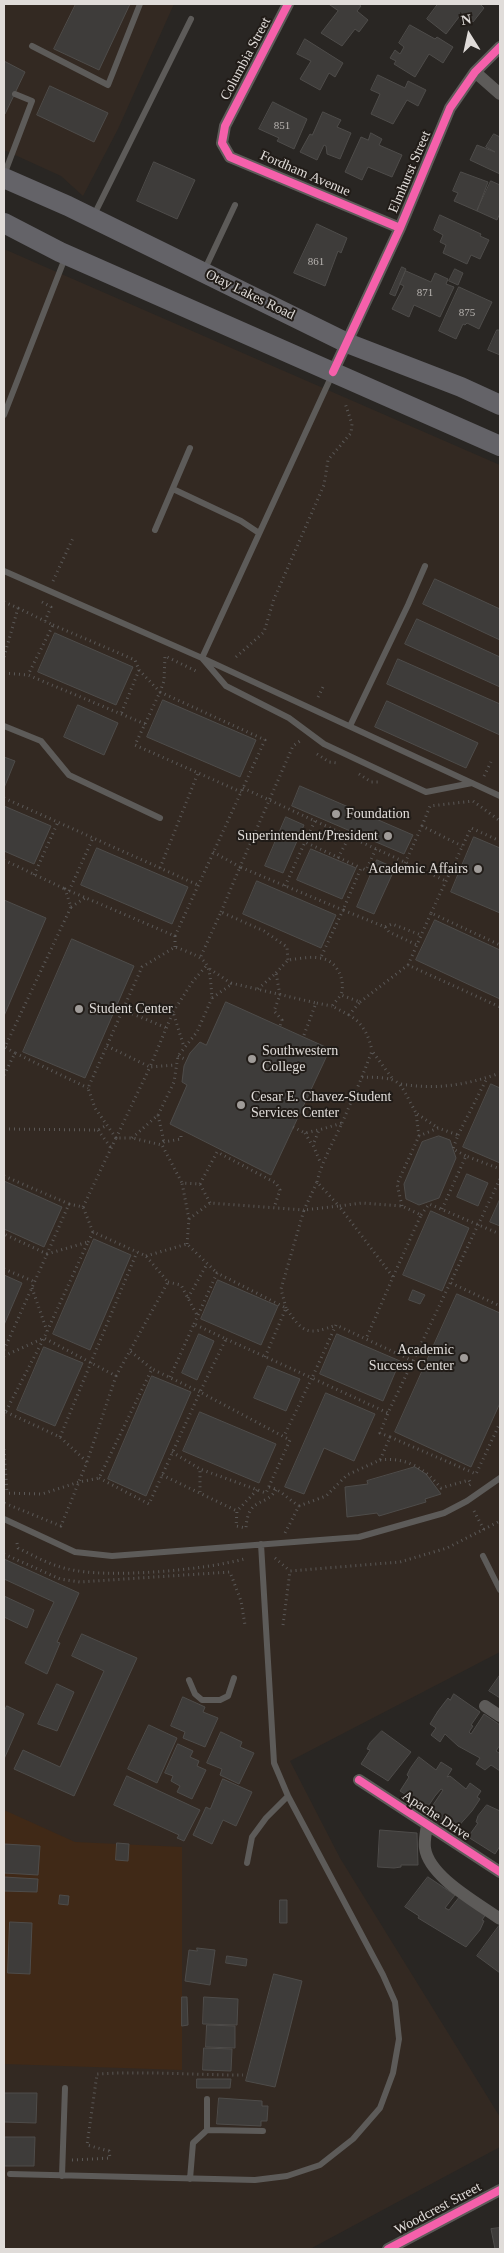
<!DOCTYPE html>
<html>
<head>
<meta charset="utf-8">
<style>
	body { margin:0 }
	#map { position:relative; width:504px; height:2253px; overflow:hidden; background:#292623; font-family:"Times New Roman",serif }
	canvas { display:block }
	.frame { position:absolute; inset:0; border:5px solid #e0dcd9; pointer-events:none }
	.north { position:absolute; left:444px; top:10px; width:50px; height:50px; -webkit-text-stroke:4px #211c18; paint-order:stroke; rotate:350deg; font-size:14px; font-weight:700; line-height:20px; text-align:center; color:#e0dcd9 }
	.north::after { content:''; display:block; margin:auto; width:18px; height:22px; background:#e0dcd9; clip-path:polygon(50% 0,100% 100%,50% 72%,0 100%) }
</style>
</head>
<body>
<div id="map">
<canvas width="504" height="2253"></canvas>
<div class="frame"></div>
<div class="north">N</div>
</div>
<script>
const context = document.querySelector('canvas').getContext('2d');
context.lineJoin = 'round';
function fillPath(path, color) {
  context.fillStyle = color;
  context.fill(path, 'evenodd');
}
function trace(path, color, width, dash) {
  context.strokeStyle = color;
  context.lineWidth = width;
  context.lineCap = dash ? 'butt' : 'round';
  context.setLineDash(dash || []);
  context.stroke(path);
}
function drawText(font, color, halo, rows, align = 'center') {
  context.font = font + ' "Times New Roman",serif';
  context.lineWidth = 4;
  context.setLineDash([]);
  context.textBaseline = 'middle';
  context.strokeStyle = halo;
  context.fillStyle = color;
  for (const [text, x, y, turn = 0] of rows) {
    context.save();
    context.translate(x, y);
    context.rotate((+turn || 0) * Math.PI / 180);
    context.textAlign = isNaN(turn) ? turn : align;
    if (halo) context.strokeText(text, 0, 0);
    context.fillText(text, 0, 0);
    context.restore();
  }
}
fillPath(new Path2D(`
	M 4,4 L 174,4 L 118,129 L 83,196 L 61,176 L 4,150 Z
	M 4,249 L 500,465 L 500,1652 L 290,1761 L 340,1858 L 500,2117 L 500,2147 L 310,2249 L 4,2249 Z`), '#332922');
fillPath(new Path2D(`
	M 4,1810 L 75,1842 L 182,1847 L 182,2070 L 4,2064 Z`), '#402917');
const building = new Path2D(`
	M 76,4 L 130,4 L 99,70 L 54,49 Z
	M 329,4 L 358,4 L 361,6 L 357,11 L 368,20 L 359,32 L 355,29 L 342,46 L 321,33 L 338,11 Z
	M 438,4 L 480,4 L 484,8 L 473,22 L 462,13 L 446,34 L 427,19 Z
	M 410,25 L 435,39 L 437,37 L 453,47 L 443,63 L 429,54 L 415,77 L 394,64 L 396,61 L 390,58 L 395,50 L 400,54 L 404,47 L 399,43 Z
	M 305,39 L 343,63 L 335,77 L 329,73 L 320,90 L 300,79 L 311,61 L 297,54 Z
	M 4,61 L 25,72 L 5,114 L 4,113 Z
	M 378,75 L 405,88 L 408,81 L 426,90 L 418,106 L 407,100 L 393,124 L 371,114 L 380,94 L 371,90 Z
	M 50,86 L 108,113 L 94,142 L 37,115 Z
	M 273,102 L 307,119 L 294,149 L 277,141 L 279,138 L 259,129 Z
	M 323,112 L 341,120 L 337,127 L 351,133 L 340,159 L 327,154 L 326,146 L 324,145 L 317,160 L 300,152 L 310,134 L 312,135 Z
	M 371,133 L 382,139 L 379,145 L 402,155 L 392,177 L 368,167 L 362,180 L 345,172 L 361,137 L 368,140 Z
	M 494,134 L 500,137 L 500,174 L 470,160 L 477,145 L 495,152 L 486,147 Z
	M 154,162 L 195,180 L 177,219 L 137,201 Z
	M 461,172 L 488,182 L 477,211 L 454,201 L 458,193 L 453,191 Z
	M 491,181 L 500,185 L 500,213 L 497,220 L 477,211 Z
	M 440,215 L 481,234 L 480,236 L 489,240 L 480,259 L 471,255 L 467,264 L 443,253 L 446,245 L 440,242 L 443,235 L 434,230 Z
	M 317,224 L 347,238 L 341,253 L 338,251 L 325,286 L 294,273 Z
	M 402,267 L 406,269 L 395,296 L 390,294 Z
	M 455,269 L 463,273 L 458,285 L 449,281 Z
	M 406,271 L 431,282 L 435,273 L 448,279 L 446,284 L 454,287 L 440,317 L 414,305 L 409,317 L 392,309 L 404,286 L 400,284 Z
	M 459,287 L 492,302 L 479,329 L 467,323 L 465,325 L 463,324 L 456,339 L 439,331 Z
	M 497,330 L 500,330 L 500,355 L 488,350 Z
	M 435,579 L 500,609 L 500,640 L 423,604 Z
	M 417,619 L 500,657 L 500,687 L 405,644 Z
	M 55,633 L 133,667 L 116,705 L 38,672 Z
	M 398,659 L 500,704 L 500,735 L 387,684 Z
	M 163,700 L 256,740 L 240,777 L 147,737 Z
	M 387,701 L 478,743 L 466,768 L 375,727 Z
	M 78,705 L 118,723 L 104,755 L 64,737 Z
	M 4,757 L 15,761 L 4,788 Z
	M 300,786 L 413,835 L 404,854 L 292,806 Z
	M 4,806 L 51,826 L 34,864 L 4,851 Z
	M 286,817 L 304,825 L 283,873 L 265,866 Z
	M 474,837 L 500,848 L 500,913 L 451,892 Z
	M 97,848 L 188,887 L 172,924 L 81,885 Z
	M 311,849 L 356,868 L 342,899 L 297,880 Z
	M 377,860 L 395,868 L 374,914 L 357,907 Z
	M 257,881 L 336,915 L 321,948 L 243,914 Z
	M 4,900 L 46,918 L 4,1016 Z
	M 435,920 L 500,950 L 500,999 L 416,960 Z
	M 72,939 L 134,966 L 85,1078 L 23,1052 Z
	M 226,1002 L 330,1049 L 271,1175 L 170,1124 L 187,1085 L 182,1082 L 184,1066 L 190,1053 L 200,1042 L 206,1045 Z
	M 491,1084 L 500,1088 L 500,1163 L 463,1147 Z
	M 439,1136 L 450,1140 L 456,1158 L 439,1198 L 419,1205 L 406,1199 L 404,1184 L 422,1142 Z
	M 467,1174 L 488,1183 L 478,1206 L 457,1197 Z
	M 4,1181 L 62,1207 L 44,1247 L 4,1229 Z
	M 500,1199 L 500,1226 L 490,1222 Z
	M 431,1211 L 469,1228 L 442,1291 L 403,1275 Z
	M 94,1239 L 131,1255 L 90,1350 L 53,1334 Z
	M 4,1275 L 22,1283 L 4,1325 Z
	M 218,1280 L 278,1306 L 261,1345 L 201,1319 Z
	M 413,1290 L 425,1295 L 420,1304 L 409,1300 Z
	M 457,1294 L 500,1313 L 500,1403 L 471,1467 L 395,1432 Z
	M 199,1334 L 214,1341 L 197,1380 L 182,1373 Z
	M 337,1334 L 400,1361 L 383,1401 L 320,1374 Z
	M 44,1347 L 83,1363 L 55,1426 L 17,1410 Z
	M 268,1366 L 300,1379 L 286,1411 L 254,1398 Z
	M 152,1376 L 191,1392 L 146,1496 L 108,1479 Z
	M 326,1393 L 375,1414 L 354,1461 L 324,1448 L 304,1494 L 285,1487 Z
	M 200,1412 L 276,1444 L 259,1483 L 183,1451 Z
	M 415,1467 L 426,1474 L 441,1494 L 425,1499 L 426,1502 L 379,1516 L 377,1513 L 347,1517 L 345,1487 L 368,1484 L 367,1481 Z
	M 4,1559 L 79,1593 L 57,1642 L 60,1643 L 47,1674 L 25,1663 L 54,1602 L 4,1579 Z
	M 4,1596 L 34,1610 L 27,1628 L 4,1617 Z
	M 82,1634 L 137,1658 L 74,1796 L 14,1769 L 23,1750 L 60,1767 L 104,1671 L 72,1656 Z
	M 500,1675 L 500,1698 L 489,1691 Z
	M 57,1684 L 74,1692 L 57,1731 L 38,1724 Z
	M 454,1694 L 480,1712 L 471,1725 L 473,1726 L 469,1732 L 471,1734 L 484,1714 L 500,1725 L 500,1745 L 496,1751 L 499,1753 L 500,1751 L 500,1771 L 491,1765 L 485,1770 L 476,1764 L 480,1758 L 458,1746 L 445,1734 L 440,1742 L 431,1735 L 436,1728 L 430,1724 L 438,1711 L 448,1698 L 450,1700 Z
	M 183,1697 L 205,1707 L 203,1712 L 218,1718 L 205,1747 L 183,1738 L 185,1732 L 171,1726 Z
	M 7,1706 L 24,1714 L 4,1759 L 4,1712 Z
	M 149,1725 L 177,1738 L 157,1783 L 128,1769 Z
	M 382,1731 L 411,1752 L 388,1781 L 361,1764 L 370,1750 L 367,1749 L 370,1743 Z
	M 221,1732 L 242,1742 L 240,1747 L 254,1753 L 239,1784 L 220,1775 L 222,1769 L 207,1763 Z
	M 178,1744 L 193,1751 L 190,1757 L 199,1761 L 197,1766 L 206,1770 L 192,1799 L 177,1792 L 180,1786 L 171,1781 L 173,1776 L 165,1773 Z
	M 419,1757 L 436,1770 L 441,1762 L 452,1769 L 447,1777 L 450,1776 L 466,1789 L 470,1783 L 481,1791 L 477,1797 L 480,1799 L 472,1811 L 456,1829 L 429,1811 L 443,1790 L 441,1789 L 435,1796 L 427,1808 L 400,1791 L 409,1777 L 407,1775 L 410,1769 Z
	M 127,1776 L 200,1810 L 184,1841 L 177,1838 L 179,1835 L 114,1805 Z
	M 223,1779 L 252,1792 L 236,1826 L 223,1820 L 212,1844 L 193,1835 L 206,1807 L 210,1809 Z
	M 487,1805 L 500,1811 L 500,1846 L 495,1854 L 468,1837 L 478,1823 L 476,1822 L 478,1816 Z
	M 380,1830 L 417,1833 L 418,1865 L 401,1865 L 401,1867 L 394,1868 L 378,1867 Z
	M 117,1843 L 129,1844 L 128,1861 L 116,1860 Z
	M 4,1844 L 40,1846 L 38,1875 L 4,1873 Z
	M 4,1877 L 38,1879 L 37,1892 L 4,1891 Z
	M 428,1877 L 455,1895 L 445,1908 L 449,1910 L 460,1896 L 486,1914 L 482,1920 L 484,1921 L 480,1930 L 466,1947 L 418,1918 L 419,1916 L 405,1907 Z
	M 60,1895 L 69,1896 L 68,1905 L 59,1904 Z
	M 280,1900 L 287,1900 L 287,1923 L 280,1923 Z
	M 10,1922 L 32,1923 L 30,1974 L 8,1973 Z
	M 499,1926 L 500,1927 L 500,1973 L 477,1956 Z
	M 197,1948 L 215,1950 L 210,1985 L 185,1981 L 189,1950 L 197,1951 Z
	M 227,1956 L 247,1959 L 246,1966 L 226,1963 Z
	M 274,1974 L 302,1981 L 275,2087 L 246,2081 Z
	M 182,1997 L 187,1997 L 188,2025 L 182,2026 Z
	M 204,1997 L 238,1999 L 237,2025 L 203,2024 Z
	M 207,2025 L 235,2026 L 235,2048 L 206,2047 Z
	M 204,2048 L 232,2049 L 231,2071 L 203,2070 Z
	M 197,2079 L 231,2079 L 230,2088 L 197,2088 Z
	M 4,2093 L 37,2093 L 36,2123 L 4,2122 Z
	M 219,2098 L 262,2101 L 262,2106 L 268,2106 L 267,2121 L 261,2121 L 261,2126 L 217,2124 Z
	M 4,2137 L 35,2137 L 34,2166 L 4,2166 Z
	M 500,2228 L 500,2249 L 495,2249 L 491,2229 Z`);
fillPath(building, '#3e3c3a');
trace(building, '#4e4c4a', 1);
trace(new Path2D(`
	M 53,581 L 73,538
	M 4,602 L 18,608 L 4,657
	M 42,602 L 51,607 L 45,621
	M 18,608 L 53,625 L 28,675
	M 53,625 L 135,660 L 139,670 L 121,714
	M 236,657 L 264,632 L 274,599 L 324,485 L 328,460 L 351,433 L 352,424 L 345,403
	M 139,670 L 160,692 L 164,681 L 165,656 L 198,672
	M 4,673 L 28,675 L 145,724
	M 318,697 L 324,685
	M 317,754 L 329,762 L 338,763
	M 359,774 L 371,782 L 380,782
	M 484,776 L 491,762
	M 243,788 L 446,881
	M 4,798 L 198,885
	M 315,821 L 305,842 L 361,868
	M 422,826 L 430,806 L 473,801 L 500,821
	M 376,849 L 366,870 L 361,868 L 343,910 L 385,927 L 392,924 L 421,935
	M 213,852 L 240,867 L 293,746 L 300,741
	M 338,858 L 349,837
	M 4,860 L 65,889
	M 405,863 L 422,826 L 462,846
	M 160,868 L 198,773
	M 34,875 L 58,822
	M 285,886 L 305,842
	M 69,891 L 93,838
	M 71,907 L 85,898
	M 221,912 L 240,867 L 343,910 L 321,957
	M 431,913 L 471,828 L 500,841
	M 385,927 L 389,932 L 417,945
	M 175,936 L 265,740 L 160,692 L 135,745 L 241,792
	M 201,956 L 221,912 L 264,931 L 287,947 L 288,960
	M 408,965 L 431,913 L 500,945
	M 276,973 L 288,960 C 298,959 310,956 320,958 C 337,960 346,980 341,995
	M 231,983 L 316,1003
	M 258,989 L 276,973 L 280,995 L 274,1011 L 282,1020 L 280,1026
	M 360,1002 L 408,965 L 500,1007
	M 123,1010 L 167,1028
	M 173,1012 L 193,981 L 207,965
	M 349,1015 L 332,1006 L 341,995 L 360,1002 L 349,1015 C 363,1023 369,1036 372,1051
	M 304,1035 L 316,1003 L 332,1006
	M 107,1046 L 150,1067 L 173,1012 L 184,1047
	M 15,1053 L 5,1047 L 71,907 L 65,889 L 175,936 L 175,947
	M 178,1056 L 187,1060
	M 4,1075 L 15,1053 L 88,1088
	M 362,1077 L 372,1051 L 392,1078
	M 401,1084 C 436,1090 467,1085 500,1073
	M 158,1115 L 174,1082 L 178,1056 L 197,1032 L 212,998
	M 342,1123 L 362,1077 C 402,1078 397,1078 416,1113
	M 293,1127 L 305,1133 L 318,1130
	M 4,1129 L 98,1130 L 107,1125
	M 98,1130 L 111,1148
	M 305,1133 L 312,1145
	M 458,1135 L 487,1078
	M 181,1136 L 181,1139 L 164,1142 L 162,1145 L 182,1183
	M 419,1136 L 416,1113 L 438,1128
	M 116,1138 L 95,1108 L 88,1088 L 142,967 L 175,947 C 211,960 209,961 212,998 L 232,984 L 210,969
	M 116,1138 L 150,1067 L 175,1065
	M 132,1138 L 158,1115 L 164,1142
	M 4,1176 L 69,1204 L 47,1254 L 4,1234
	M 317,1182 C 322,1161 333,1143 342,1123 L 319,1130 L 313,1145 L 321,1164
	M 200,1184 L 217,1152 L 276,1183 L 280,1190 L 274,1208
	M 69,1204 L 83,1207 L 93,1232
	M 402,1206 L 397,1184 L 419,1136 L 438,1128 L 458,1135 L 453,1149 L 466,1156
	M 83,1207 L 116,1138 L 132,1138 L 162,1145
	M 442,1209 L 466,1156 L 500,1169
	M 421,1215 L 429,1204 L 500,1234
	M 189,1219 L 182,1183 L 200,1184 L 210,1203
	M 88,1242 L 93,1232 L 146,1256 L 168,1282 L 116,1376
	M 187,1244 L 189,1219 L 210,1203 L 304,1210 L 317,1182 L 339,1206 L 362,1203 L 402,1206 L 421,1215 L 393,1277
	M 146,1256 L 187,1244 L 217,1273
	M 4,1269 L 35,1282
	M 168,1282 L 181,1285 L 198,1317
	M 451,1283 L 500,1306
	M 32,1288 L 47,1331
	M 188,1298 L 207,1264
	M 286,1308 L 281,1289 L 304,1210 L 339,1206 L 393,1277 L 366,1339
	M 194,1324 L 217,1273 L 286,1308
	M 226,1339 L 312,1378 L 284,1436
	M 4,1350 L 47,1254 L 88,1242 L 44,1338 L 4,1415
	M 4,1356 L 44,1338 L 116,1376 L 87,1462 L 61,1526 L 4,1503
	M 265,1357 L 286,1308 C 303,1333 307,1336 336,1325
	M 413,1361 L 336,1325 L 312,1378 L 388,1413 L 500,1179
	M 170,1377 L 194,1324 L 226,1339 L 200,1392 L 290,1440 L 266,1493 L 200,1469
	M 6,1412 L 60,1437 L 87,1462
	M 60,1437 L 137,1252
	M 390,1437 L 476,1474 L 500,1423
	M 4,1449 L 7,1493
	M 172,1452 L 200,1469 L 200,1492
	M 380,1460 C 407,1457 424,1468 441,1488 L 469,1480 L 471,1484 L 468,1486
	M 162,1475 L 237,1511
	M 99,1478 L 149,1504 L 200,1392 L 152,1369
	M 269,1487 C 280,1489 289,1500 299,1506 L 285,1533
	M 257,1490 L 237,1511 L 236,1526 L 246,1528 C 248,1495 267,1508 277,1488
	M 4,1493 L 42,1494 L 79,1482 L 99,1478 L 152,1369 L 130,1351
	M 299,1506 L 326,1496 L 347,1475 L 380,1460 L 390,1437 L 380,1433 L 388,1413
	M 474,1511 L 484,1530
	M 17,1543 L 18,1548 C 34,1556 50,1565 68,1569 C 108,1579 204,1570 244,1559
	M 4,1554 L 60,1579 L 80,1582 L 230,1572 L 241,1601 L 245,1625
	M 275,1558 L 290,1571
	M 283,1625 L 290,1571 L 400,1562 L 447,1548 L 500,1521
	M 72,2160 L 110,2158 L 109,2151 L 87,2145 L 97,2074 C 145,2071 194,2075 243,2075`), '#5a5857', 3, [1, 4]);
trace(new Path2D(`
	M 32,46 L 108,85 L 140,4
	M 4,175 L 32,101 L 15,94
	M 93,217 L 191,19
	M 204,271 L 235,205
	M 332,375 L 202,658 L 226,686 L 289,718 L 324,744 L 426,792 L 472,783
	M 4,415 L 65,258
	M 173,489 L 241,521 L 259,533
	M 155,530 L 190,448
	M 4,571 L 202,658 L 500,796
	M 4,726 L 41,741 L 69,775 L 160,818
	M 350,726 L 408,605 L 425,566
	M 4,1519 L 75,1552 L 112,1556 L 359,1537 L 444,1513 L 467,1501 L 500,1478
	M 483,1556 L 500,1590
	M 189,1680 L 195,1694 L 202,1700 L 220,1700 L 228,1696 L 234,1678
	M 247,1863 L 252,1837 L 266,1818 L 288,1796
	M 207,2130 L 263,2131
	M 10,2174 L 255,2180 L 287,2176 L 320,2165 L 353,2139 L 380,2108 L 393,2073 L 399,2039 L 395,2002 L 383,1975 L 288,1796 L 274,1763 L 261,1544
	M 62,2176 L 65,2088
	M 190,2179 L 193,2143 L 207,2130 L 207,2099`), '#5d5b59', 6);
trace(new Path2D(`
	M 288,4 L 225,126 L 222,143 L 230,157 L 400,228
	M 475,72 L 500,94
	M 333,372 L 400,228 L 450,108 L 475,72 L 500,47
	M 485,1706 L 500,1716
	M 359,1780 L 500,1872
	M 427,1825 C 426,1832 424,1841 425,1848 C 429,1877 478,1903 500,1919
	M 388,2249 L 500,2190`), '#5d5b59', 12);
trace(new Path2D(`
	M 4,178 L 68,206 L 347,343 L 461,387 L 500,405
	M 4,223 L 60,252 L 500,446`), '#646368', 20);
trace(new Path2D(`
	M 288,4 L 225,126 L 222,143 L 230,157 L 400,228
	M 333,372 L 400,228 L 450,108 L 475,72 L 500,47
	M 359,1780 L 500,1872
	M 388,2249 L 500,2190`), '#f560ab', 8);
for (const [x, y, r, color] of [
	[336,814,5,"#a09c99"],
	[388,836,5,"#a09c99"],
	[478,869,5,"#a09c99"],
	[79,1009,5,"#a09c99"],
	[252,1059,5,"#a09c99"],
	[241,1105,5,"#a09c99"],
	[464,1358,5,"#a09c99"]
]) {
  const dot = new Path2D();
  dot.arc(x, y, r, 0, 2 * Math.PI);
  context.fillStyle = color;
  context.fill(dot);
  trace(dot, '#211c18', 2);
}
drawText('11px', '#b8b4b1', null, [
	["851",282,126],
	["861",316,262],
	["871",425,293],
	["875",467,313]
]);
drawText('14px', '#e0dcd9', '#211c18', [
	["Columbia Street",246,59,-62],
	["Elmhurst Street",410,172,-67],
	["Fordham Avenue",305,174,23],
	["Otay Lakes Road",250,295,26],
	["Apache Drive",436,1816,33],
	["Woodcrest Street",438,2209,-28]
]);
drawText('14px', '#e0dcd9', '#211c18', [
	["Foundation",346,814],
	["Superintendent/President",378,836,"right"],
	["Academic Affairs",468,869,"right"],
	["Student Center",89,1009],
	["Southwestern",262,1051],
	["College",262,1067],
	["Cesar E. Chavez-Student",251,1097],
	["Services Center",251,1113],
	["Academic",454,1350,"right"],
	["Success Center",454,1366,"right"]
], 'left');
</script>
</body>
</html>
